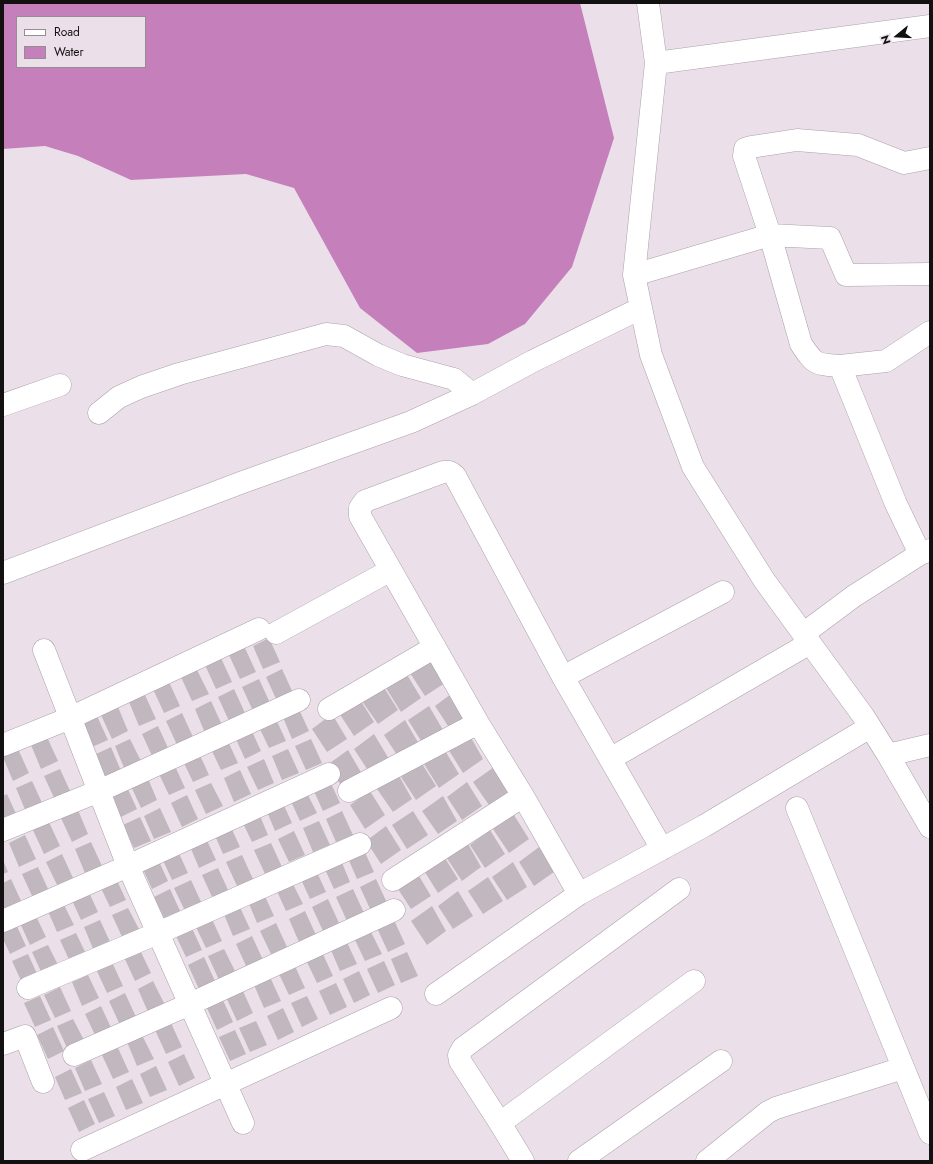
<!DOCTYPE html>
<html>
<head>
<meta charset="utf-8">
<style>
	body { margin:0 }
	#map { position:relative; width:933px; height:1164px; overflow:hidden; background:#ebe0e9; font-family:Jost,sans-serif }
	canvas { display:block }
	.frame { position:absolute; inset:0; border:4px solid #131012; pointer-events:none }
	.legend { position:absolute; left:16px; top:16px; width:130px; height:52px; box-sizing:border-box; background:#ebe0e9; border:1px solid #958d93; margin:0; padding:5px 7px; list-style:none; font-size:12px; color:#131012 }
	.legend li { display:flex; align-items:center; gap:8px; height:20px }
	.legend b { width:20px; border:1px solid #958d93 }
	.north { position:absolute; left:877px; top:16px; width:40px; height:40px; -webkit-text-stroke:3px #ebe0e9; paint-order:stroke; rotate:252deg; font-size:11px; font-weight:700; line-height:16px; text-align:center; color:#131012 }
	.north::after { content:''; display:block; margin:auto; width:14px; height:18px; background:#131012; clip-path:polygon(50% 0,100% 100%,50% 72%,0 100%) }
</style>
</head>
<body>
<div id="map">
<canvas width="933" height="1164"></canvas>
<div class="frame"></div>
<ul class="legend">
<li><b style="height:5px;background:#fff"></b>Road</li>
<li><b style="height:11px;background:#c580bc"></b>Water</li>
</ul>
<div class="north">N</div>
</div>
<script>
const context = document.querySelector('canvas').getContext('2d');
context.lineJoin = 'round';
function fillPath(path, color) {
  context.fillStyle = color;
  context.fill(path, 'evenodd');
}
function trace(path, color, width, dash) {
  context.strokeStyle = color;
  context.lineWidth = width;
  context.lineCap = dash ? 'butt' : 'round';
  context.setLineDash(dash || []);
  context.stroke(path);
}
fillPath(new Path2D(`
	M 3,3 L 580,3 L 614,138 L 572,267 L 525,324 L 488,344 L 417,353 L 360,308 L 294,188 L 246,174 L 131,180 L 78,156 L 45,146 L 3,149 ZM 17,17 L 145,17 L 145,67 L 17,67 Z`), '#c580bc');
fillPath(new Path2D(`
	M 269,638 L 280,662 L 263,669 L 253,646 Z
	M 245,648 L 256,672 L 240,679 L 229,655 Z
	M 221,658 L 232,682 L 216,689 L 205,665 Z
	M 430,658 L 445,683 L 425,696 L 410,673 Z
	M 282,669 L 293,693 L 277,701 L 266,677 Z
	M 197,670 L 209,694 L 192,701 L 181,677 Z
	M 406,673 L 421,698 L 401,712 L 386,688 Z
	M 259,679 L 270,703 L 253,711 L 242,687 Z
	M 169,682 L 180,706 L 164,713 L 153,689 Z
	M 383,686 L 398,710 L 378,724 L 362,701 Z
	M 234,689 L 245,713 L 229,721 L 218,697 Z
	M 455,691 L 470,715 L 450,729 L 435,706 Z
	M 145,695 L 156,719 L 139,726 L 129,702 Z
	M 359,698 L 374,722 L 354,736 L 339,713 Z
	M 211,701 L 222,725 L 205,733 L 195,709 Z
	M 429,706 L 443,730 L 423,744 L 408,720 Z
	M 118,707 L 128,731 L 112,739 L 101,715 Z
	M 298,707 L 309,731 L 292,739 L 282,715 Z
	M 182,713 L 193,737 L 177,745 L 166,721 Z
	M 332,714 L 347,739 L 327,752 L 312,729 Z
	M 97,716 L 108,740 L 92,747 L 81,724 Z
	M 275,717 L 286,741 L 269,748 L 258,725 Z
	M 405,720 L 419,744 L 399,758 L 384,735 Z
	M 158,726 L 169,750 L 153,758 L 142,734 Z
	M 250,727 L 261,751 L 245,759 L 234,735 Z
	M 374,734 L 389,759 L 369,772 L 354,749 Z
	M 469,734 L 483,759 L 463,773 L 448,749 Z
	M 47,737 L 58,761 L 41,769 L 31,745 Z
	M 130,739 L 142,763 L 125,770 L 115,746 Z
	M 227,739 L 238,763 L 221,770 L 210,747 Z
	M 311,739 L 322,763 L 306,770 L 295,746 Z
	M 111,747 L 121,771 L 105,779 L 94,755 Z
	M 18,749 L 29,773 L 13,781 L 3,757 Z
	M 288,749 L 299,773 L 282,780 L 272,756 Z
	M 444,749 L 459,774 L 439,788 L 424,764 Z
	M 348,750 L 362,774 L 343,788 L 327,765 Z
	M 198,751 L 209,775 L 193,782 L 182,759 Z
	M 264,759 L 274,783 L 258,790 L 247,767 Z
	M 421,762 L 436,786 L 416,800 L 401,777 Z
	M 174,764 L 185,788 L 169,795 L 158,772 Z
	M 494,767 L 508,792 L 489,805 L 473,782 Z
	M 60,769 L 71,793 L 55,800 L 44,776 Z
	M 240,770 L 251,794 L 234,802 L 224,778 Z
	M 398,774 L 412,799 L 393,812 L 377,789 Z
	M 147,776 L 157,800 L 141,808 L 130,784 Z
	M 329,779 L 340,803 L 323,811 L 312,787 Z
	M 32,781 L 43,805 L 26,812 L 16,788 Z
	M 467,782 L 482,806 L 462,820 L 447,797 Z
	M 211,783 L 223,806 L 206,814 L 195,790 Z
	M 126,785 L 137,809 L 121,817 L 110,793 Z
	M 305,789 L 317,813 L 300,821 L 289,797 Z
	M 370,791 L 385,815 L 365,829 L 350,805 Z
	M 7,794 L 18,818 L 3,825 L 3,796 Z
	M 187,795 L 198,819 L 182,827 L 171,803 Z
	M 443,796 L 457,821 L 438,834 L 422,811 Z
	M 281,799 L 292,823 L 275,831 L 265,807 Z
	M 160,808 L 171,832 L 154,839 L 144,816 Z
	M 78,810 L 88,834 L 72,842 L 61,818 Z
	M 258,811 L 268,835 L 252,842 L 241,819 Z
	M 342,811 L 353,835 L 336,842 L 326,819 Z
	M 413,811 L 428,835 L 407,849 L 392,825 Z
	M 514,815 L 529,839 L 509,853 L 493,829 Z
	M 140,817 L 151,841 L 134,848 L 123,825 Z
	M 319,821 L 330,845 L 313,852 L 303,828 Z
	M 49,822 L 60,846 L 44,854 L 33,830 Z
	M 229,823 L 240,847 L 223,854 L 213,831 Z
	M 386,826 L 401,850 L 381,864 L 366,841 Z
	M 490,830 L 505,854 L 485,868 L 470,845 Z
	M 294,831 L 305,855 L 289,862 L 278,839 Z
	M 25,835 L 36,859 L 19,867 L 9,843 Z
	M 205,836 L 216,860 L 199,868 L 189,844 Z
	M 91,842 L 102,866 L 85,873 L 75,849 Z
	M 467,842 L 481,867 L 462,881 L 446,857 Z
	M 271,843 L 282,867 L 265,874 L 254,850 Z
	M 539,847 L 554,872 L 534,886 L 519,862 Z
	M 363,848 L 374,872 L 357,879 L 347,856 Z
	M 177,849 L 188,873 L 172,880 L 161,856 Z
	M 62,854 L 73,878 L 57,885 L 46,862 Z
	M 242,855 L 253,879 L 237,886 L 226,862 Z
	M 443,855 L 458,879 L 438,893 L 423,869 Z
	M 157,857 L 168,881 L 152,889 L 141,865 Z
	M 340,858 L 350,882 L 334,889 L 323,865 Z
	M 3,860 L 8,872 L 3,874 Z
	M 513,862 L 527,887 L 507,900 L 492,877 Z
	M 38,867 L 49,891 L 33,898 L 22,874 Z
	M 218,868 L 229,892 L 213,899 L 202,875 Z
	M 315,868 L 326,892 L 310,899 L 299,875 Z
	M 416,871 L 431,896 L 411,909 L 396,886 Z
	M 115,876 L 126,900 L 110,907 L 99,884 Z
	M 488,877 L 503,901 L 483,914 L 468,891 Z
	M 11,879 L 22,903 L 5,911 L 3,906 L 3,883 Z
	M 376,879 L 387,903 L 371,911 L 360,887 Z
	M 191,880 L 202,904 L 185,911 L 174,888 Z
	M 291,880 L 303,904 L 286,911 L 275,887 Z
	M 87,888 L 98,912 L 81,920 L 70,896 Z
	M 170,889 L 181,913 L 165,920 L 154,897 Z
	M 353,889 L 364,913 L 347,921 L 336,897 Z
	M 458,891 L 473,916 L 453,929 L 438,906 Z
	M 263,892 L 274,916 L 257,923 L 247,899 Z
	M 328,899 L 339,923 L 323,931 L 312,907 Z
	M 62,901 L 74,925 L 57,932 L 47,909 Z
	M 239,905 L 250,929 L 233,936 L 223,912 Z
	M 432,906 L 446,931 L 427,945 L 411,921 Z
	M 128,908 L 140,931 L 123,939 L 112,915 Z
	M 305,911 L 316,935 L 299,942 L 289,919 Z
	M 35,914 L 46,937 L 30,945 L 19,921 Z
	M 211,917 L 222,941 L 206,948 L 195,925 Z
	M 100,920 L 111,944 L 94,951 L 84,927 Z
	M 394,920 L 405,944 L 388,952 L 377,928 Z
	M 15,922 L 26,946 L 10,954 L 3,939 L 3,928 Z
	M 276,923 L 287,947 L 271,954 L 260,931 Z
	M 191,926 L 202,950 L 186,957 L 175,934 Z
	M 370,930 L 382,954 L 365,961 L 354,938 Z
	M 76,933 L 87,956 L 71,964 L 60,940 Z
	M 252,936 L 263,960 L 247,968 L 236,944 Z
	M 346,940 L 357,964 L 340,971 L 330,948 Z
	M 48,945 L 60,969 L 43,976 L 32,952 Z
	M 224,949 L 236,973 L 219,980 L 208,956 Z
	M 140,950 L 151,973 L 135,981 L 124,957 Z
	M 322,952 L 333,976 L 317,983 L 306,960 Z
	M 407,952 L 418,976 L 401,983 L 391,959 Z
	M 28,954 L 39,978 L 23,985 L 12,961 Z
	M 204,957 L 215,981 L 199,989 L 188,965 Z
	M 384,961 L 395,985 L 378,993 L 367,969 Z
	M 112,962 L 123,986 L 107,993 L 96,969 Z
	M 294,964 L 305,988 L 289,995 L 278,972 Z
	M 359,971 L 370,995 L 354,1003 L 343,979 Z
	M 88,975 L 99,998 L 82,1006 L 72,982 Z
	M 270,977 L 281,1001 L 264,1008 L 254,985 Z
	M 153,981 L 165,1005 L 148,1012 L 138,989 Z
	M 336,983 L 347,1007 L 330,1015 L 319,991 Z
	M 60,987 L 71,1011 L 55,1018 L 44,995 Z
	M 242,989 L 253,1013 L 237,1021 L 226,997 Z
	M 125,993 L 136,1017 L 120,1025 L 109,1001 Z
	M 40,996 L 51,1020 L 35,1027 L 24,1003 Z
	M 307,996 L 318,1019 L 302,1027 L 291,1003 Z
	M 222,998 L 233,1022 L 217,1030 L 206,1006 Z
	M 101,1006 L 112,1030 L 96,1037 L 85,1014 Z
	M 283,1008 L 294,1032 L 278,1040 L 267,1016 Z
	M 73,1019 L 85,1042 L 68,1050 L 57,1026 Z
	M 256,1021 L 267,1045 L 250,1052 L 239,1028 Z
	M 171,1023 L 182,1047 L 166,1054 L 155,1030 Z
	M 53,1027 L 64,1051 L 48,1059 L 37,1035 Z
	M 235,1030 L 246,1054 L 230,1061 L 219,1037 Z
	M 142,1035 L 154,1059 L 137,1066 L 127,1042 Z
	M 118,1048 L 129,1072 L 113,1079 L 102,1055 Z
	M 184,1054 L 195,1078 L 179,1086 L 168,1062 Z
	M 91,1060 L 102,1084 L 85,1091 L 75,1068 Z
	M 156,1066 L 167,1090 L 150,1097 L 140,1074 Z
	M 71,1069 L 82,1093 L 65,1100 L 55,1077 Z
	M 132,1079 L 143,1103 L 126,1110 L 116,1087 Z
	M 104,1092 L 115,1116 L 99,1123 L 88,1099 Z
	M 84,1100 L 95,1124 L 79,1132 L 68,1108 Z`), '#c1b7bf');
const minor = new Path2D(`
	M 648,3 L 656,63 L 634,275 L 651,355 L 693,467 L 764,580 L 864,717 L 888,755 L 930,827
	M 656,63 L 930,26
	M 634,275 L 770,235 L 830,238 L 846,275 L 930,274
	M 840,366 C 815,364 815,365 801,344 L 770,235 L 744,156 L 745,149 L 751,147 L 797,140 L 858,145 L 904,163 L 930,158
	M 3,405 L 60,385
	M 99,413 L 119,397 L 141,387 L 179,374 L 326,334 L 344,336 L 378,355 L 402,365 L 454,379 L 472,394
	M 920,554 L 896,504 L 840,366 L 886,361 L 930,332
	M 3,573 L 243,482 L 411,422 L 472,394 L 533,361 L 641,308
	M 276,633 L 391,570
	M 803,634 L 854,596 L 920,554 L 930,550
	M 44,650 L 128,866 L 329,774
	M 563,677 L 723,592
	M 329,709 L 435,647
	M 3,745 L 70,718 L 259,629
	M 888,755 L 930,745
	M 610,759 L 810,643
	M 349,791 L 478,723
	M 797,808 L 930,1133
	M 3,830 L 99,791 L 299,700
	M 393,880 L 523,796
	M 579,894 L 523,796 L 478,723 L 360,516 L 360,508 L 365,501 L 443,472 C 449,471 451,472 455,476 L 563,677 L 662,849
	M 3,921 L 128,866 L 243,1123
	M 28,988 L 158,933 L 360,844
	M 436,994 L 579,894 L 704,826 L 870,727
	M 3,1044 L 25,1036 L 43,1082
	M 74,1055 L 190,1004 L 394,910
	M 500,1123 L 694,981
	M 82,1150 L 391,1008
	M 523,1161 L 500,1123 L 460,1061 L 459,1055 L 463,1048 L 679,889
	M 579,1161 L 721,1061
	M 707,1161 L 768,1112 L 776,1108 L 903,1068`);
trace(minor, '#aba1a9', 23);
trace(minor, '#fff', 22);
</script>
</body>
</html>
